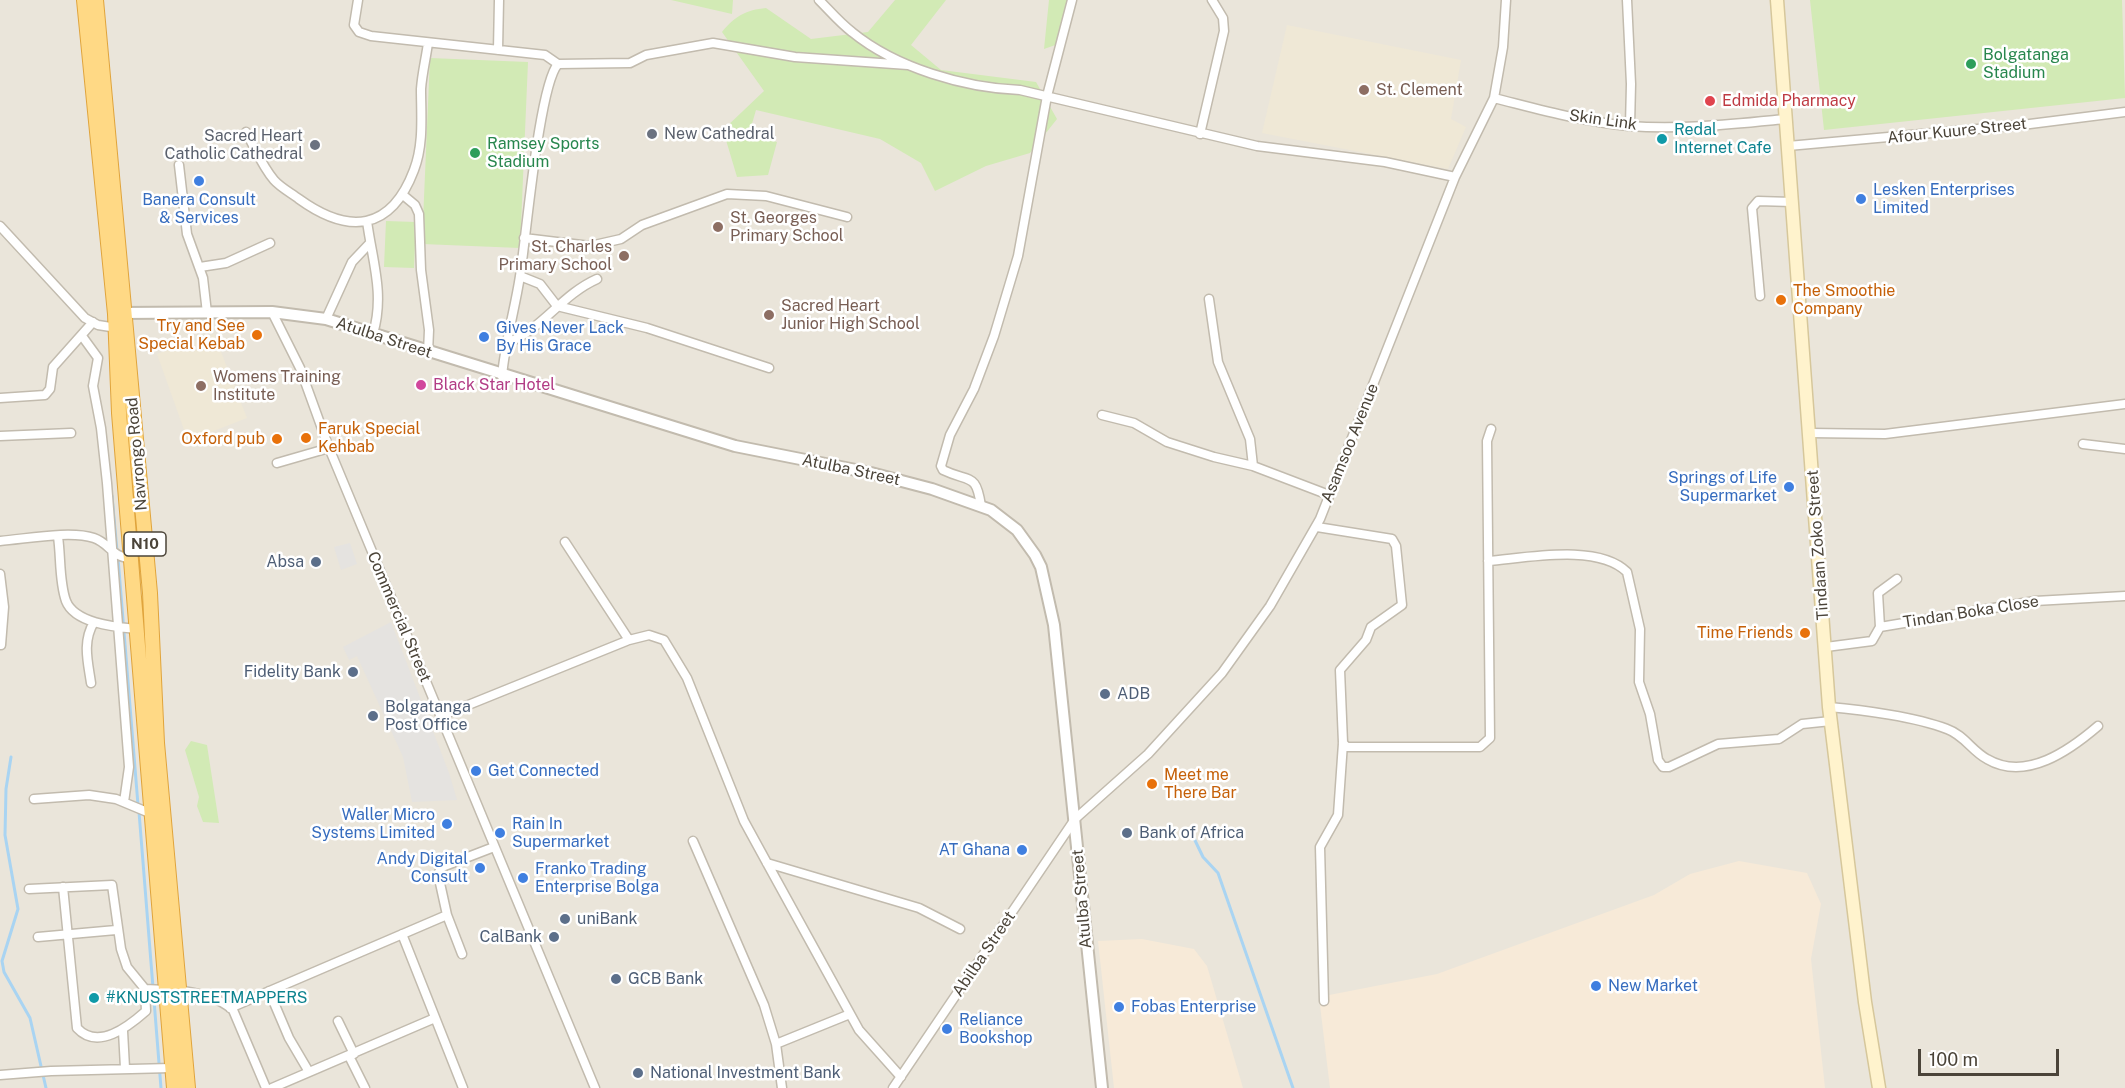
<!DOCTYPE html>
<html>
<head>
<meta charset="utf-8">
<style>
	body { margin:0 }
	#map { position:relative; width:2125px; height:1088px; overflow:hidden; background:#f6f3ec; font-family:"Public Sans",sans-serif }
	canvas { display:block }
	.scale { position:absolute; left:1918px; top:1049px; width:141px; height:27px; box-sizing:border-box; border:3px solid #4b4439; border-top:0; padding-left:8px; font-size:18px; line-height:21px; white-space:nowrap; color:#4b4439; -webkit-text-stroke:4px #fff; paint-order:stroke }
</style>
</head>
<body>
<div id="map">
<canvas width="2125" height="1088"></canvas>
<div class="scale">100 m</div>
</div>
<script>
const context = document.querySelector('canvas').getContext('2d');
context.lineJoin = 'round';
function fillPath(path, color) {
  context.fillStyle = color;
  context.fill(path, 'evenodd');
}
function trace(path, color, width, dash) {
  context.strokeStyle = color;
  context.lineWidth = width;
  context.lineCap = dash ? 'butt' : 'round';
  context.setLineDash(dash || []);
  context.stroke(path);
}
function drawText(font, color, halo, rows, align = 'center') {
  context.font = font + ' "Public Sans",sans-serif';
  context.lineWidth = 5;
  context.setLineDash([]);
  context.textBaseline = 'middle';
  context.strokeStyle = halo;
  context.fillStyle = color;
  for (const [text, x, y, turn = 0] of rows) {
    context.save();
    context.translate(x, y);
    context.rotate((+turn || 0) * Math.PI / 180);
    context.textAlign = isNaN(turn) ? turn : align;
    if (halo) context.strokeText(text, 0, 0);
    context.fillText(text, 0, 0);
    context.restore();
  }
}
fillPath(new Path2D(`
	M 0,0 L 2125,0 L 2125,1088 L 0,1088 Z`), '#eae5da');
fillPath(new Path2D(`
	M 1739,861 L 1807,873 L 1821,904 L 1811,959 L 1825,1088 L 1330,1088 L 1319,997 L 1437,974 L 1654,895 L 1690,874 Z
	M 1142,939 L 1194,949 L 1207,966 L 1243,1088 L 1114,1088 L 1098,941 Z`), '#f7ead8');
fillPath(new Path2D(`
	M 1287,25 L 1461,60 L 1451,119 L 1466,127 L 1448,169 L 1262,133 Z
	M 214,334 L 247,418 L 188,441 L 157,354 Z`), '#efe8d6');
fillPath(new Path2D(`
	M 671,0 L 733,0 L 732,14 Z
	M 895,0 L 946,0 L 911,45 L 941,70 L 1036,82 L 1057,119 L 1030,153 L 986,166 L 935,191 L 921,163 L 880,139 L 756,110 L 749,134 L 777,142 L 768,175 L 737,177 L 723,130 L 764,91 L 722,32 C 735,16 746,10 766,8 L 811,39 L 868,32 Z
	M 1049,0 L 1069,0 L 1061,43 L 1044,49 Z
	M 1810,0 L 2122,0 L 2125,98 L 1824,130 Z
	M 430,58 L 528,62 L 520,248 L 422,244 Z
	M 386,221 L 416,222 L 414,268 L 384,267 Z
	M 191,741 L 207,745 L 219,823 L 203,822 L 197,806 L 199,797 L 185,750 Z`), '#d2eab5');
fillPath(new Path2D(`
	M 350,543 L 357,564 L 341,570 L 334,547 Z
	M 391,622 L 449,773 L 457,800 L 412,802 L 403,757 L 357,656 L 349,660 L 343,647 Z`), '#e5e3e0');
trace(new Path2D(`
	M 112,496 L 117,551
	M 118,558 L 138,805
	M 11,757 L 6,789 L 5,835 L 18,909 L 2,961 L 4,972 L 30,1018 L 46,1088
	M 139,812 L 161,1088
	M 1190,830 L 1203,857 L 1218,873 L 1293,1088`), '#a9d4f2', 3);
const minor = new Path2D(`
	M 358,0 L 354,25 L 359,32 L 371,36 L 545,55 L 558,64
	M 819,0 C 830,11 840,23 852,32 C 896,68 965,88 1020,90 L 1257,146 L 1385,162 L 1455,177
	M 1627,0 L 1631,84 L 1630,126
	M 498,50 L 499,0
	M 1494,98 C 1538,109 1583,122 1629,126 C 1681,130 1734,124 1786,119
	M 246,132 C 255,148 262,166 274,180 C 280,187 291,193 299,199 C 349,235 391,231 414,170 C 424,144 421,115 421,89 C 422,74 426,58 428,43
	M 1200,134 L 1224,31 L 1223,18 L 1212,0
	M 1788,146 L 2022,125 L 2125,112
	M 179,165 L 187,234 L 203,278 L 207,313
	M 403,195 L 415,205 L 419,214 L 421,270 L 429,330 L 428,353
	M 367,221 C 372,260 385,294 373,334
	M 0,226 L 85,318 L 98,325 L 117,328
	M 524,238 L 590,246 L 621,239 L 642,225 L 727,194 L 766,196 L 847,217
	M 200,267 L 226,263 L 270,243
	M 520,276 L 540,284 L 557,306 L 647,328 L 769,368
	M 1760,296 L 1752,208 L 1758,201 L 1792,202
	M 1209,299 L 1218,362 L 1250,439 L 1253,466
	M 272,312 L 300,368 L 329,448 L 595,1088
	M 326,319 L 352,262 L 370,243
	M 82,336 L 98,358 L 93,386 L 101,428 L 107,483 L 129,767 L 124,802
	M 505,344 C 542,330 561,295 597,279
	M 502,376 C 505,342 515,309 520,276 C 526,239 539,85 558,64 L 630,63 L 646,55 L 713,43 L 795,57 L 908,65
	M 0,398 L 45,395 L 50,389 L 53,367 L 93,322
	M 1102,415 L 1134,423 L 1167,442 L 1214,457 L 1253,466 L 1329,495
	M 1810,433 L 1885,434 L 2125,404
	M 0,436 L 71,433
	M 2083,444 L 2125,449
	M 277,463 L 329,448
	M 981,506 C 976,472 970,483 943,470 L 941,466 L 950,435 L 974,389 L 994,336 L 1018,256 L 1047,96 L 1072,0
	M 1317,527 L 1392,539 L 1396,546 L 1402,605 L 1371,627 L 1366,640 L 1340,670 L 1343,743 L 1338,815 L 1320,847 L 1324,1001
	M 58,537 C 61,556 59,582 66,601 C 75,624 117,627 137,629
	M 0,541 C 26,539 70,530 94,538 C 109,543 113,558 130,558
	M 565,542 L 629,640
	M 1488,561 C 1526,558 1598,543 1627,572 L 1640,629 L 1639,682 L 1650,714 L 1658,760 L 1663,767 L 1669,767 L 1718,744 L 1779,739 L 1802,724 L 1831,721
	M 0,574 L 4,607 L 1,645
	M 1880,627 L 1878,593 L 1897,579
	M 1826,647 L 1872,641 L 1880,627 L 2035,601 L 2125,596
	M 91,683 C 88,662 82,642 94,622
	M 1829,707 C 1863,710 1916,717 1947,729 C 1964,735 1972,751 1987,759 C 2026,782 2070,750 2098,726
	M 441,716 L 629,640 L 649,635 L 664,640 L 687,678 L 744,821 L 767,863 L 859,1030 L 901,1077
	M 1343,743 L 1347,747 L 1480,747 L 1490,738 L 1487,441 L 1491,429
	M 34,799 L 89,795 L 116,799 L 152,814
	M 693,841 L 764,1005 L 776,1044 L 782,1088
	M 767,863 L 919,908 L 960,929
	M 63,887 L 77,1028 C 98,1051 129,1026 146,1011 L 145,989
	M 29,889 L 112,885 L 121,949 L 127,967 L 145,989 L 166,990
	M 402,934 L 463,1088
	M 38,937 L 116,930
	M 462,954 L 447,915 L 438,874 L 442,867 L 494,847
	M 179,990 C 199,994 217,996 233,1010 L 266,1088
	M 269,991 L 289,1038 L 309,1072
	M 230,1008 L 447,915
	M 338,1021 L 354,1054
	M 123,1031 L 125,1068
	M 776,1044 L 850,1014
	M 349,1056 L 365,1088
	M 0,1075 L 51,1071 L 171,1068
	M 272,1088 L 435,1018
	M 893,1088 L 1075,819 L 1148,754 L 1222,673 L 1270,606 L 1320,519 L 1455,177 L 1494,98 L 1503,47 L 1506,0`);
const tertiary = new Path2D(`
	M 119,313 L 272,312 L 326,319 L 735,446 L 871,473 L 932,489 L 991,510 L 1017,530 L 1035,555 L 1041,567 L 1054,625 L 1102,1088`);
const secondary = new Path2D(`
	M 1777,0 L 1829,707 L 1865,1002 L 1879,1088`);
const trunk = new Path2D(`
	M 84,0 L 115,314 L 119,413 L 174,1088
	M 96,0 L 150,593 L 157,743 L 188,1088`);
trace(minor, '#c2bbae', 11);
trace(tertiary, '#c2bbae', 14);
trace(secondary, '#d6c79b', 15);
trace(trunk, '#e0a43c', 16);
trace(minor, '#fff', 8);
trace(tertiary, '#fff', 10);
trace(secondary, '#fff3cd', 12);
trace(trunk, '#ffd985', 14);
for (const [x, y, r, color] of [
	[1971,64,6,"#2e9e5b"],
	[1364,90,6,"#8d6e63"],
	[1710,101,6,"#e0444e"],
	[652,134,6,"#6b7280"],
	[1662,139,6,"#0f9aa8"],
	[315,145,6,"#6b7280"],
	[475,153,6,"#2e9e5b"],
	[199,181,6,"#3f7fe0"],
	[1861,199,6,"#3f7fe0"],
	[718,227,6,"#8d6e63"],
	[624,256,6,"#8d6e63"],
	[1781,300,6,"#e8710a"],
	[769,315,6,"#8d6e63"],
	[257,335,6,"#e8710a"],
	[484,337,6,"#3f7fe0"],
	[421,385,6,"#d1479c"],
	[201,386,6,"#8d6e63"],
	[306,438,6,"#e8710a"],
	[277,439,6,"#e8710a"],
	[1789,487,6,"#3f7fe0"],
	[316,562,6,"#5c6f8a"],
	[1805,633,6,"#e8710a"],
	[353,672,6,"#5c6f8a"],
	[1105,694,6,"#5c6f8a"],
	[373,716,6,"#5c6f8a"],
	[476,771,6,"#3f7fe0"],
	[1152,784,6,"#e8710a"],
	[447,824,6,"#3f7fe0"],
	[500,833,6,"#3f7fe0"],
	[1127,833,6,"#5c6f8a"],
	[1022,850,6,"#3f7fe0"],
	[480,868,6,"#3f7fe0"],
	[523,878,6,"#3f7fe0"],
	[565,919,6,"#5c6f8a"],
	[554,937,6,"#5c6f8a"],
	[616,979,6,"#5c6f8a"],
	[1596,986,6,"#3f7fe0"],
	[94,998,6,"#0f9aa8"],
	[1119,1007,6,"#3f7fe0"],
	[947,1029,6,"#3f7fe0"],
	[638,1073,6,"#5c6f8a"]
]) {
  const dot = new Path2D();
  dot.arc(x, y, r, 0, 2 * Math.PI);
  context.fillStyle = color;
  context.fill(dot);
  trace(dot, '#fff', 2);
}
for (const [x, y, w] of [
	[145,544,42]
]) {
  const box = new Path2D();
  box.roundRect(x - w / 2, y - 12, w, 24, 4.5);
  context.fillStyle = '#fff';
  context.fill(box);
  trace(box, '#4b4439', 1.5);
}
drawText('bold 15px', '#4b4439', null, [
	["N10",145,544]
]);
drawText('16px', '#27864d', '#fff', [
	["Bolgatanga",1983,55],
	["Stadium",1983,73],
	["Ramsey Sports",487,144],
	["Stadium",487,162]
], 'left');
drawText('16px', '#785e54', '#fff', [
	["St. Clement",1376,90],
	["St. Georges",730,218],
	["Primary School",730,236],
	["St. Charles",612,247,"right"],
	["Primary School",612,265,"right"],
	["Sacred Heart",781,306],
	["Junior High School",781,324],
	["Womens Training",213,377],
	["Institute",213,395]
], 'left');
drawText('16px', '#be3a42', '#fff', [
	["Edmida Pharmacy",1722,101]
], 'left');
drawText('16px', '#4b4439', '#fff', [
	["Skin Link",1603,120,8],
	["Afour Kuure Street",1957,131,-6],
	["Atulba Street",384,338,18],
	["Asamsoo Avenue",1350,443,-68],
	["Navrongo Road",137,454,-95],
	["Atulba Street",851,470,12],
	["Tindaan Zoko Street",1818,545,-94],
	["Tindan Boka Close",1971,612,-9],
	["Commercial Street",399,617,67],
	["Atulba Street",1082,899,-95],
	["Abilba Street",984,954,-56]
]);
drawText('16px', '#0d838f', '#fff', [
	["Redal",1674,130],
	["Internet Cafe",1674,148],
	["#KNUSTSTREETMAPPERS",106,998]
], 'left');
drawText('16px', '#5b616d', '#fff', [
	["New Cathedral",664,134],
	["Sacred Heart",303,136,"right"],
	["Catholic Cathedral",303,154,"right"]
], 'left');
drawText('16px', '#366cbe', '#fff', [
	["Lesken Enterprises",1873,190],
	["Limited",1873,208],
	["Banera Consult",199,200,"center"],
	["& Services",199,218,"center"],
	["Gives Never Lack",496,328],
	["By His Grace",496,346],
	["Springs of Life",1777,478,"right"],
	["Supermarket",1777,496,"right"],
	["Get Connected",488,771],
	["Waller Micro",435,815,"right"],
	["Systems Limited",435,833,"right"],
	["Rain In",512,824],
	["Supermarket",512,842],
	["AT Ghana",1010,850,"right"],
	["Andy Digital",468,859,"right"],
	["Consult",468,877,"right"],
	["Franko Trading",535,869],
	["Enterprise Bolga",535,887],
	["New Market",1608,986],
	["Fobas Enterprise",1131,1007],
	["Reliance",959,1020],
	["Bookshop",959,1038]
], 'left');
drawText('16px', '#c56008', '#fff', [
	["The Smoothie",1793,291],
	["Company",1793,309],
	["Try and See",245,326,"right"],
	["Special Kebab",245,344,"right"],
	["Faruk Special",318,429],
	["Kehbab",318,447],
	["Oxford pub",265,439,"right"],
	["Time Friends",1793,633,"right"],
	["Meet me",1164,775],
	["There Bar",1164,793]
], 'left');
drawText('16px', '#b23c85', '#fff', [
	["Black Star Hotel",433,385]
], 'left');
drawText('16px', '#4e5e75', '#fff', [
	["Absa",304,562,"right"],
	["Fidelity Bank",341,672,"right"],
	["ADB",1117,694],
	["Bolgatanga",385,707],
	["Post Office",385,725],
	["Bank of Africa",1139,833],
	["uniBank",577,919],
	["CalBank",542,937,"right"],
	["GCB Bank",628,979],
	["National Investment Bank",650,1073]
], 'left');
</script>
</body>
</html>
